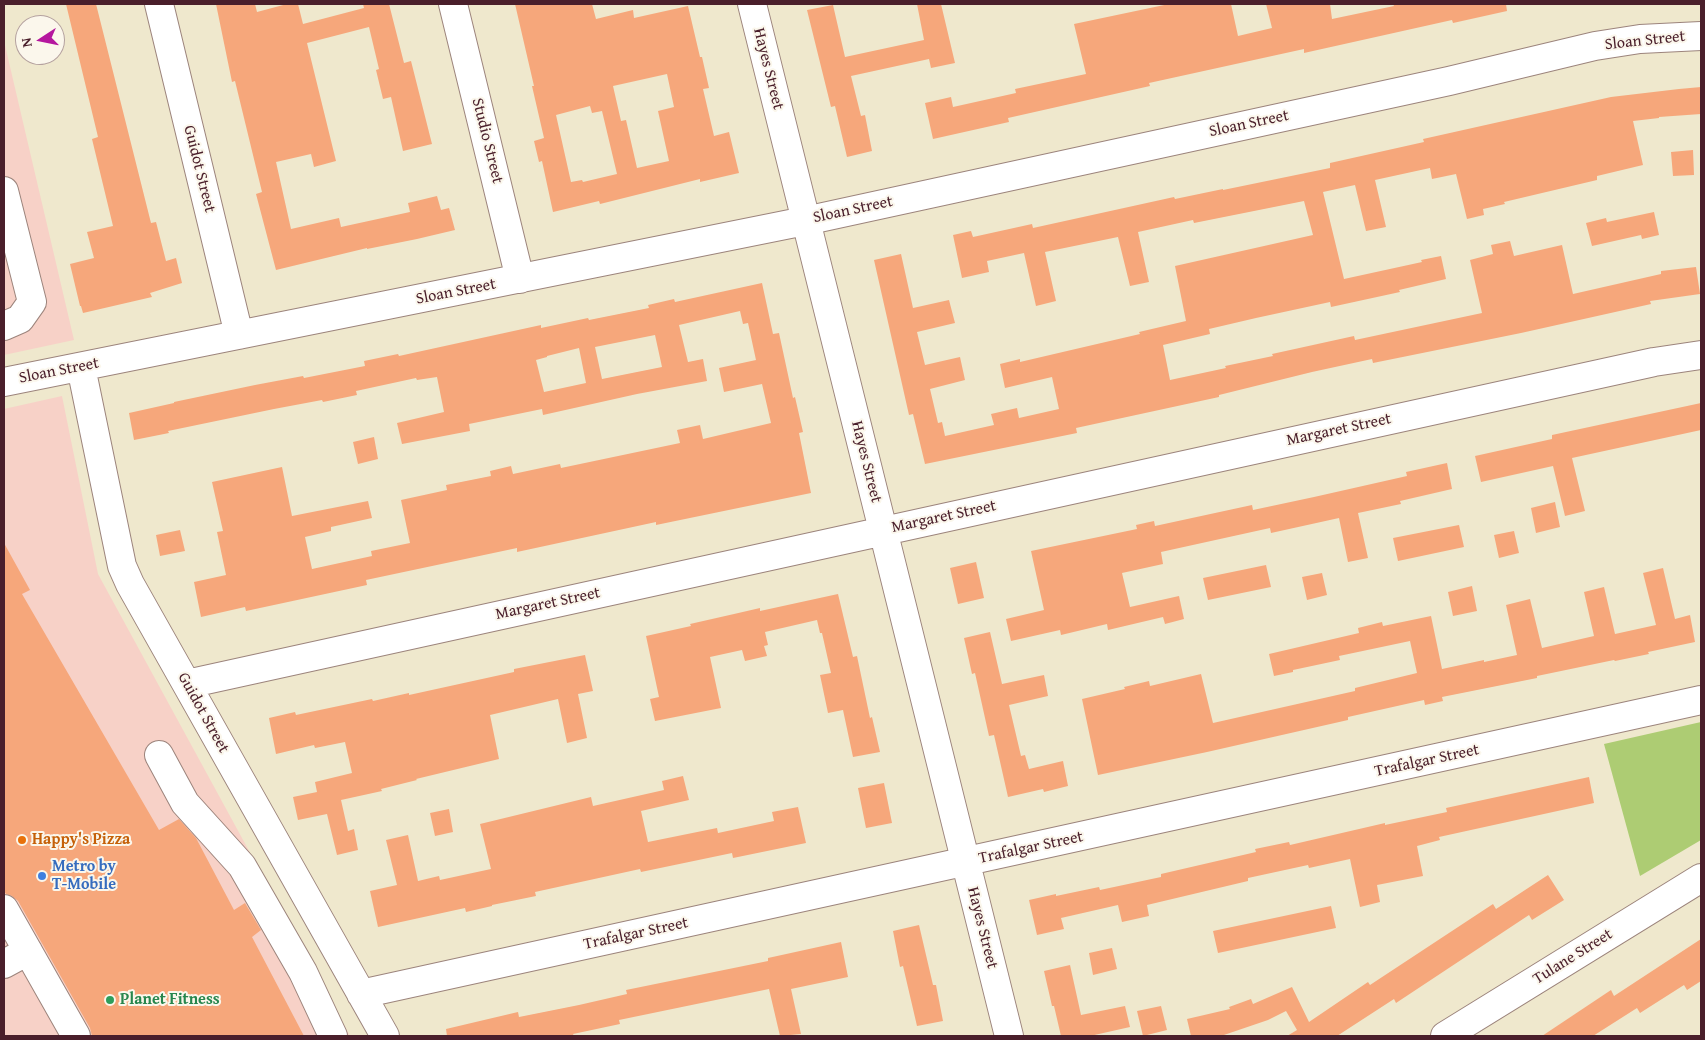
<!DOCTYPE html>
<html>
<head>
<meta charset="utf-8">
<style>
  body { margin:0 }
  #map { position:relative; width:1705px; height:1040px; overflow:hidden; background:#efe8cd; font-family:"Gentium Book Plus",serif }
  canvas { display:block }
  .frame { position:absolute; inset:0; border:5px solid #4a1f2b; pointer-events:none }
  .north { position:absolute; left:15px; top:15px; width:50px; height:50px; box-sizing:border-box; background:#fbf7ec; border:1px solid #b4a19f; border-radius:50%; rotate:259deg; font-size:14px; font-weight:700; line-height:20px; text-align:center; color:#4a1f2b }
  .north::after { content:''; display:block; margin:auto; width:18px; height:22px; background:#b5179e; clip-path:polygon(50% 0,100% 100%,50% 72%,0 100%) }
</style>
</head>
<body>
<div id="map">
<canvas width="1705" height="1040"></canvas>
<div class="frame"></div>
<div class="north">N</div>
</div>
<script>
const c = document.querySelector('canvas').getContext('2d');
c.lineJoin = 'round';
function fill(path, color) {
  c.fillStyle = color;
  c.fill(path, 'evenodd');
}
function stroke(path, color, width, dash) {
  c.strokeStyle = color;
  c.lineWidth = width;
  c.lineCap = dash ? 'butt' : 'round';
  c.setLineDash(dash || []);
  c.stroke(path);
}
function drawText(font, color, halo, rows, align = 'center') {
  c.font = font + ' "Gentium Book Plus",serif';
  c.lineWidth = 4;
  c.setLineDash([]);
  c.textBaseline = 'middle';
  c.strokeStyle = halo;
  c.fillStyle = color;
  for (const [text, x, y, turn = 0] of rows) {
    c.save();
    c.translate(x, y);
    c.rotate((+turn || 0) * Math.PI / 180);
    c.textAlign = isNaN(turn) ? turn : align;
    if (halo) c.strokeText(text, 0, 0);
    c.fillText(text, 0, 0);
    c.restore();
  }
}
fill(new Path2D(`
  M4 41 74 340 4 355Z
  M62 396 98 574 350 1036H4V409Z`), '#f7d1c7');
fill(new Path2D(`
  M1701 722V840L1640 876 1604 744Z`), '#adcc73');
fill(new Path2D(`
  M66 4H96L151 223 156 222 166 261 176 258 182 283 150 293 152 297 83 313 81 306H80L70 264 94 258 87 232 113 226 92 139 98 137Z
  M216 4H255L257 12 287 4H298L303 24 364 8 363 4H389L404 63 411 61 432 144 403 151 391 97 383 99 376 70 379 69 369 27 307 43 336 161 314 167 311 154 276 162 291 229 339 218 341 227 410 212 408 203 437 196 441 210 449 208 455 230 417 239 367 249V248L276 270 256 194 262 192 235 81 232 82Z
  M515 4H592L596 19 633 10 634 18 688 6 700 57H702L709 88 703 89 714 136 729 132 739 173 700 182V179L600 204 599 201 553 212 542 161 539 162 534 141 544 138 532 86H534ZM667 74 674 107 658 111 669 161 637 168 626 120 621 121 613 86ZM590 106 592 113 602 111 617 174 583 182 582 180 571 182 556 115Z
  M917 4H941L955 63 931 68 929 59 851 76 861 116 865 115 872 151 847 157 835 106 831 107 807 10 833 5 845 57 924 40Z
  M1169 4H1231L1238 36 1272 28 1266 4H1330L1332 19 1394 6 1393 4H1506L1507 11 1453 23 1452 20 1304 53V49L1149 83 1150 86 1008 118 1009 122 933 139 925 103 951 97 953 107 1016 93 1015 89 1086 74 1074 24Z
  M1701 87V114L1659 117V118L1633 121 1643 165 1597 176V180L1504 202 1505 204 1483 209 1484 215 1467 219 1456 174 1432 179 1430 168 1375 180 1386 227 1366 231 1355 185 1323 192 1344 279 1422 262 1421 260 1441 256 1446 279 1399 290 1400 292 1331 307 1330 302 1256 318 1209 329 1210 334 1163 345 1170 380 1226 368 1225 366 1273 356 1272 354 1354 336 1355 340 1482 313 1470 260 1493 254 1491 245 1510 241 1514 256 1562 245 1573 294 1661 274V271L1696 267 1700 294 1650 301 1651 304 1521 333 1373 363 1372 359 1312 372 1219 395V397L1076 428 1077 433 925 464 913 414 909 415 874 260 901 254 913 308 949 300 955 323 917 332 925 365 960 357 965 380 930 389 938 423 942 422 945 436 994 425 991 414 1017 408 1019 418 1059 409 1052 377 1005 388 1000 364 1020 359V362L1067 351 1140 334 1139 332 1186 321 1175 266 1313 235 1304 201 1194 223 1193 220 1138 232 1149 282 1130 286 1118 237 1045 252 1056 301 1036 306 1024 253 987 261 989 272 962 278 953 235 971 231 973 237 1032 224 1033 228 1174 197 1175 199 1223 189V190L1330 168V163L1424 142 1423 139 1611 97 1679 89Z
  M1693 150 1694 175 1673 176 1671 152Z
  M1654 212 1659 235 1642 239 1641 235 1592 246 1586 223 1606 218 1607 222Z
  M762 283 773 334 779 333 793 398 795 397 803 432 799 433 811 493 656 525V522L517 552V548L366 580 367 585 246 611 245 607 201 617 194 582 226 575 217 532 223 531 212 482 282 467 292 516 368 501 372 518 331 527V531L305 537 312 569 372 556 371 551 410 543 401 500 447 490 446 485 491 476 490 471 511 466 513 474 560 464 561 468 680 443 677 430 700 425 703 439 771 423 762 384 724 392 719 368 756 360 748 323 743 324 740 311 679 325 688 362 703 359 707 381 637 394 543 415 542 409 469 424 470 431 402 444 397 423 444 412 437 377 417 380 416 378 356 391 357 395 323 402 322 400 274 409 168 431 169 433 134 440 129 413 174 403V402L255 385 303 376 304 378 365 366 364 361 398 354 399 356 541 325V328L588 318 589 320 649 308 648 305 674 299 675 302ZM655 335 662 367 602 379 595 347ZM579 348 586 383 544 392 536 360 547 357V356Z
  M1701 403V430L1572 458 1585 511 1565 516 1553 466 1481 482 1475 456 1552 439V435Z
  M374 437 378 459 358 464 353 442Z
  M1447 463 1452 489 1400 501 1401 504 1358 513 1368 558 1348 562 1339 518 1271 533 1270 528 1161 552 1163 564 1122 573 1130 607 1179 596 1184 619 1165 624 1163 617 1108 630 1107 624 1061 635 1060 630 1011 641 1006 619 1044 610 1031 551 1137 529 1136 525 1154 521 1155 526 1252 505 1253 510 1314 497 1407 476 1406 472Z
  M1555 502 1560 527 1536 533 1531 508Z
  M1459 525 1464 547 1398 561 1393 538Z
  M180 530 185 551 160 556 156 535Z
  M1514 531 1519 553 1499 558 1494 535Z
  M4 543 30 590 22 594 159 830 179 819 196 838 234 910 245 903 261 930 252 937 304 1036H92L90 1028 18 901 12 896 6 894 4 891Z
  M976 562 984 598 958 604 950 568Z
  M1266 565 1271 587 1208 600 1203 578Z
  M1663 568 1675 619 1690 615 1695 642 1648 652 1649 654 1615 661 1614 660 1537 676V678L1442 697 1443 701 1425 705 1424 700 1348 717V720L1207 752 1098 775 1082 699 1125 689 1124 687 1149 681 1150 686 1201 674 1213 723 1355 691V688L1417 673 1410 641 1339 656 1340 660 1293 670V672L1274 676 1269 654 1359 633 1358 628 1382 622 1383 626 1431 616 1442 669 1484 660V662L1517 655 1506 605 1530 599 1542 648 1594 636 1584 592 1604 587 1615 634 1656 625 1643 573Z
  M1322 573 1327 595 1307 600 1302 577Z
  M1472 586 1477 611 1453 616 1448 592Z
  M838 594 853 657 857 656 870 718 872 717 880 752 853 757 843 710 828 713 820 675 831 673 822 633H820L817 620 765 632 768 645 764 646 767 656 745 661 742 650 710 657 721 708 655 721 650 699 659 697 646 636 691 626 690 624 734 614 760 608V611Z
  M990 632 1002 684 1044 675 1048 696 1009 705 1021 756 1025 755 1029 769 1063 761 1068 786 1044 792 1043 789 1008 797 994 735 989 736 975 673 972 674 964 638Z
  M585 655 593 691 578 694 587 738 567 743 558 699 490 715 499 759 416 779 417 780 381 789 382 791 341 800 348 831 354 829 358 850 337 855 327 814 298 820 293 797 317 792 315 782 352 773 345 742 315 748 314 745 276 754 269 718 295 712 296 715 372 699 373 701 409 693V695L514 672V669Z
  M683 776 689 800 641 811 648 842 717 828 718 833 774 821 772 812 798 807 806 843 733 858 732 853 641 872 640 869 535 892 536 896 492 905V906L466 912 465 908 378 927 370 891 397 885 386 840 408 835 418 881 439 876 440 880 491 869 480 824 591 797 593 806 664 790 662 781Z
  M1589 777 1594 803 1439 837 1440 840 1417 846 1423 876 1377 885 1380 902 1360 907 1350 859 1309 868 1308 865 1248 878V881L1147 905 1149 916 1122 922 1118 905 1061 918 1064 929 1037 935 1029 900 1056 894V896L1099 887 1100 890 1161 877V874L1256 852 1255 849 1289 842 1290 845 1385 823V825L1447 812 1446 808Z
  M884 783 892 823 866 828 858 788Z
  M449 809 453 832 435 836 430 813Z
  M1548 875 1564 900 1532 920 1529 915 1396 1003 1394 999 1337 1036H1287L1297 1030 1286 1011 1268 1020 1221 1036H1191L1187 1019 1230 1009 1229 1007 1251 999 1253 1004 1292 987 1309 1022 1368 982 1370 985 1493 904 1496 909Z
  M1331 906 1336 928 1218 953 1213 931Z
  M919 925 933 985H936L943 1021 917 1026 903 966 900 967 893 931Z
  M1701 939V981L1687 990 1684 985 1640 1013 1637 1008 1593 1036H1542L1611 990 1614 996Z
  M841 942 848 977 791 989 801 1034 780 1036 769 989 619 1020 620 1024 573 1034 574 1036H447L446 1029 518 1012 519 1017 579 1005 627 994 626 990 768 961V958Z
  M1112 948 1117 969 1093 975 1089 953Z
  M1070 965 1081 1015 1125 1006 1130 1027 1090 1036H1061L1054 1006H1052L1044 971Z
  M1161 1006 1167 1030 1143 1036 1137 1011Z`), '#f6a77b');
const minor = new Path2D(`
  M159 4 239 335
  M453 4 520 279
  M752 4 1009 1036
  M4 191 32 302 20 319 4 326
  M81 367 122 566 130 584 385 1036
  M4 382 805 221 1449 81 1595 46 1640 39 1701 36
  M187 684 1654 362 1701 355
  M159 755 185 803 242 866 303 972 333 1036
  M4 909 76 1036
  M4 964 28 951
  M361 994 1701 700
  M1445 1036 1701 878`);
stroke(minor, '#9c847c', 30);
stroke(minor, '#fff', 28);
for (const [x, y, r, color] of [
  [22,840,5,"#e8710a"],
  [42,876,5,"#3f7fe0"],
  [110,1000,5,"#2e9e5b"]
]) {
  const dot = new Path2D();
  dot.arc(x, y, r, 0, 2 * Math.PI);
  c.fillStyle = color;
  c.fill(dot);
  stroke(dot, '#fbf7ec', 2);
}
drawText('16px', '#4a1f2b', '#fbf7ec', [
  ["Sloan Street",1645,41,-6],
  ["Hayes Street",768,69,76],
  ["Sloan Street",1249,124,-12],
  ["Studio Street",487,141,76],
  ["Guidot Street",199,169,76],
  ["Sloan Street",853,210,-12],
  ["Sloan Street",456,292,-11],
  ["Sloan Street",59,371,-11],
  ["Margaret Street",1339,430,-12],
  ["Hayes Street",866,462,76],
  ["Margaret Street",944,517,-12],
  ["Margaret Street",548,604,-12],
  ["Guidot Street",203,713,61],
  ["Trafalgar Street",1427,761,-12],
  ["Trafalgar Street",1031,848,-12],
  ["Hayes Street",982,928,76],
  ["Trafalgar Street",636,934,-12],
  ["Tulane Street",1573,957,-32]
]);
drawText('bold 16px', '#c56008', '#fbf7ec', [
  ["Happy's Pizza",32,840]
], 'left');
drawText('bold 16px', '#366cbe', '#fbf7ec', [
  ["Metro by",52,867],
  ["T-Mobile",52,885]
], 'left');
drawText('bold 16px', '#27864d', '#fbf7ec', [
  ["Planet Fitness",120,1000]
], 'left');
</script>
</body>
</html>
